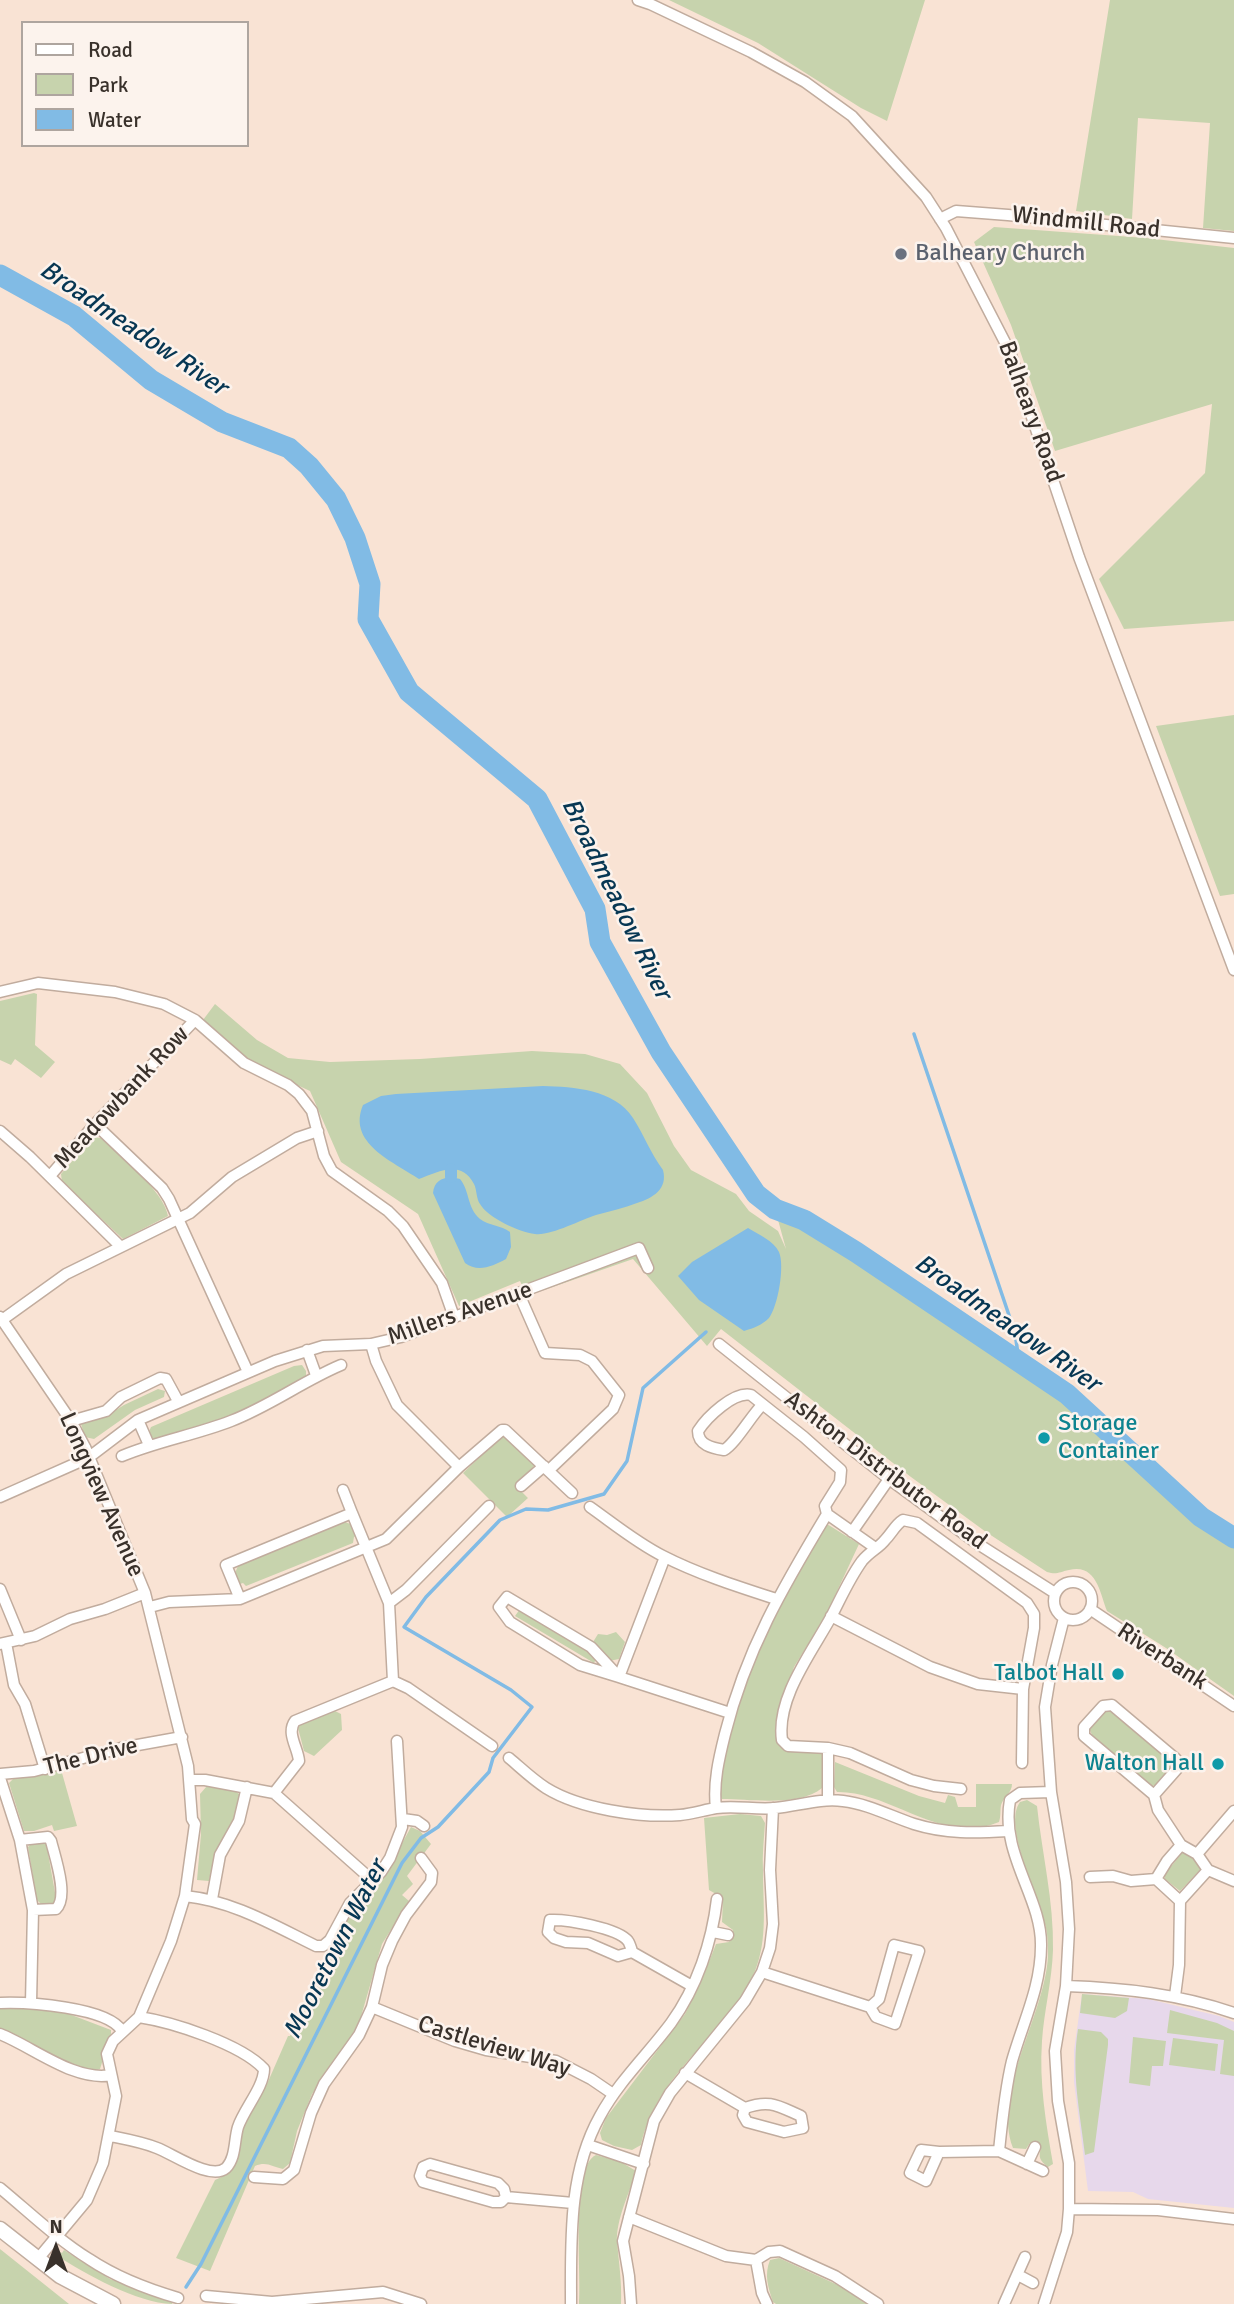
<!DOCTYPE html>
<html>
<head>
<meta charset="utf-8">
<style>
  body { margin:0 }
  #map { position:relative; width:1234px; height:2304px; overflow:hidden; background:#f9e3d4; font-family:Signika,sans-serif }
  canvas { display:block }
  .legend { position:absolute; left:21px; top:21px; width:228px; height:126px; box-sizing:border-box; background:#fcf3ed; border:2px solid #aea59f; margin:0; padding:9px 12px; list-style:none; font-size:21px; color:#39312b }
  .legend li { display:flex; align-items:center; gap:14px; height:35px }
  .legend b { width:35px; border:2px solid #aea59f }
  .north { position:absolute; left:21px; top:2213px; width:70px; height:70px; -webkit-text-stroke:5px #fcf3ed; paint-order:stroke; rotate:0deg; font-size:19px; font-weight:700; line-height:28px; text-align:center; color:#39312b }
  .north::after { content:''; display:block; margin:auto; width:24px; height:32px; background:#39312b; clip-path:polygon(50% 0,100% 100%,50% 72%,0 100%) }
</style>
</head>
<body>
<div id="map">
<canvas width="1234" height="2304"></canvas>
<ul class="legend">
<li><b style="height:9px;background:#fff"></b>Road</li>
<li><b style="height:19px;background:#c7d3ad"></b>Park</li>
<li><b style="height:19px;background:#81bbe5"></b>Water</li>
</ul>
<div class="north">N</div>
</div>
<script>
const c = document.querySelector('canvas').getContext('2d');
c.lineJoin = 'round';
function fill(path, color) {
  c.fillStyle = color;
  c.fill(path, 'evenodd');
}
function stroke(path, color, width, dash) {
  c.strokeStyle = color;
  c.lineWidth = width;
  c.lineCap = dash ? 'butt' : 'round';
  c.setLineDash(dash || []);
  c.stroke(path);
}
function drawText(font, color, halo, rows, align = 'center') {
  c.font = font + ' Signika,sans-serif';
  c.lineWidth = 5;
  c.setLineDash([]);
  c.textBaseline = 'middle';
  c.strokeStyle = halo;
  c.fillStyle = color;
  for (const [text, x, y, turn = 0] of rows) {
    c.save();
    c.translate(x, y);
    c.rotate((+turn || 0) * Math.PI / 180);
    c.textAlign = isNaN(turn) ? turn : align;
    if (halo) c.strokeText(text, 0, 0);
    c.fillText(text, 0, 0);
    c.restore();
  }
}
fill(new Path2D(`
  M1082 1994 1148 1999 1219 2016 1234 2022V2208L1148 2199 1133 2192 1088 2191 1074 2082V2050Z`), '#e7d8eb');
fill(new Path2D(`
  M669 0H925L887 121 861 108 758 43Z
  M1110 0H1234V231L1203 228 1210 123 1138 118 1132 219 1076 211Z
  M994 227 1146 238 1234 248V621L1124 629 1099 579 1205 473 1212 404 1055 451 1011 325 974 242Z
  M1234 715V894L1220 896 1156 726Z
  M34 993 37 994 35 1045 55 1062 41 1078 15 1059 11 1065 0 1060V1001Z
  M215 1004 257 1040 288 1058 330 1062 420 1059 532 1051 585 1054 620 1064 647 1093 674 1146 691 1170 736 1194 749 1211 778 1231 786 1249 775 1209 804 1220 859 1251 1067 1394 1201 1517 1234 1538V1696L1166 1648 1107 1611C1100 1594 1097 1563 1069 1570 1059 1572 1057 1575 1047 1572L986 1532 911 1477 721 1329 707 1346 633 1259 527 1296 520 1281 459 1306 418 1214 341 1162 310 1091 243 1060 203 1020Z
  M93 1137 101 1138C120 1156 164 1191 168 1216L123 1239 62 1182 61 1174Z
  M302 1365 306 1371V1376L300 1381 231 1417 154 1439 148 1434 151 1427 294 1366Z
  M158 1389 165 1391 164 1397 135 1410 94 1439 85 1437 81 1424 105 1417 124 1405Z
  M501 1437H507L535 1465 515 1485 528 1498 507 1517 463 1473Z
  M345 1522 353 1525 357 1535 354 1537 353 1543 246 1586 243 1583 240 1584 235 1573 238 1566Z
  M827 1524 859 1544 826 1615 794 1667 785 1696 777 1737 822 1753V1788C800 1807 750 1799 722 1799L719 1793C724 1768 727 1743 733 1718 751 1648 789 1585 827 1524Z
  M520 1609 586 1650 596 1659 594 1663 515 1616Z
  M616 1632 625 1642 619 1659 609 1661 593 1642 598 1634 607 1635Z
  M1104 1709H1110L1170 1759 1172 1765 1156 1785 1152 1786 1092 1735 1089 1728Z
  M333 1710 341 1714 342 1730 314 1756 304 1751 298 1728 301 1724Z
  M835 1762 919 1796 945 1803 948 1795 955 1797 958 1807H976V1784H1012C1012 1793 1004 1796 1001 1805 1000 1811 1001 1816 999 1822 942 1846 891 1791 837 1792L834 1787Z
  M57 1769 58 1773H62L77 1826 54 1831 52 1825 34 1831H24L9 1783 15 1777Z
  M207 1786 234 1790 239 1794C240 1814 226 1830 218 1848 214 1858 211 1870 209 1881L197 1880 201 1834 200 1794Z
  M1027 1800 1037 1806C1042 1854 1054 1901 1053 1950 1052 1981 1044 2011 1042 2041 1039 2083 1046 2123 1053 2164L1048 2167C1040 2161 1038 2157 1041 2148L1030 2143 1026 2149 1013 2148C992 2091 1045 2015 1048 1956 1048 1946 1048 1934 1045 1924 1039 1896 1002 1826 1020 1802Z
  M740 1814 761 1816 765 1823C764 1839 762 1855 763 1871 763 1905 768 1939 755 1971 727 2037 658 2069 641 2145L632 2150 614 2146 602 2140 600 2133 606 2118 685 2014 701 1982 716 1944 729 1942 733 1930 722 1922 723 1898 709 1890 704 1818Z
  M411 1827 420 1831 431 1844 407 1876 413 1884 402 1895 409 1901 382 1944 360 2020 350 2039 312 2094 297 2131 290 2163 283 2169C272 2167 267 2161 255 2166L210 2271 176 2258 215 2180 228 2174 236 2161 244 2125 267 2084 288 2036H290L330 1958 332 1948 349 1913 383 1878Z
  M46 1842 56 1898 53 1904 42 1905 37 1900 28 1847 31 1844Z
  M1182 1853C1191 1853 1198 1861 1201 1869L1180 1891 1165 1879 1164 1875Z
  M1082 1994 1129 1998 1127 2011 1115 2018 1080 2013Z
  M27 2007 61 2011 111 2030V2034L100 2069C81 2075 23 2036 0 2028V2008Z
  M1170 2010 1217 2023 1234 2031V2076L1220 2074 1224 2040 1167 2033Z
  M1078 2029 1101 2032 1108 2039V2045L1094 2152 1085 2155C1080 2112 1071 2073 1078 2029Z
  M1133 2037 1166 2041 1163 2066H1152L1150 2086 1129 2083Z
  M1173 2038 1218 2044 1215 2071 1169 2065Z
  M596 2155 621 2162 636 2171C630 2192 616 2219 617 2242 619 2263 622 2283 621 2304H579C582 2277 570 2166 596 2155Z
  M0 2249 69 2304H0Z
  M64 2250 110 2279 173 2302 172 2304C137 2303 85 2274 56 2255L58 2251 62 2253Z
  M779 2258 840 2286 867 2304H776L773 2302C768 2287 764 2275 770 2260Z`), '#c7d3ad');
fill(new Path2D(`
  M543 1086C574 1087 614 1089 633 1118 644 1135 651 1154 663 1170 668 1189 653 1198 637 1203 624 1208 610 1211 596 1215 580 1220 551 1236 535 1234 519 1232 488 1218 480 1204 476 1198 477 1190 474 1184 461 1159 438 1172 419 1179 392 1161 347 1143 363 1105L381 1096 396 1094Z
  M451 1177 460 1179C470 1191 467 1208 480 1219 489 1226 501 1225 510 1232L511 1247 506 1259C493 1266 478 1273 465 1263L433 1193C434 1182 441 1178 451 1177Z
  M748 1228C759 1235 773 1240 779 1252 785 1266 778 1306 769 1318 762 1325 754 1328 744 1331L699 1300 678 1276 692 1262Z`), '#81bbe5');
stroke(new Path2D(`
  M914 1034 1015 1333 1019 1361
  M186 2287 201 2264 402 1863 421 1838 438 1827 489 1772 493 1758 532 1707 511 1690 404 1627 426 1597 500 1520 526 1509 548 1510 604 1494 627 1461 643 1388 706 1332`), '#81bbe5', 3.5);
stroke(new Path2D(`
  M451 1177V1169`), '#81bbe5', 12);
stroke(new Path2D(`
  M0 275 74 316 151 380 222 422 289 448 309 466 336 499 355 538 370 584 368 619 409 692 537 799 595 909 600 942 661 1052 756 1194 775 1209 804 1220 856 1252 1067 1394 1201 1517 1234 1538`), '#81bbe5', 21);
const minor = new Path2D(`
  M638 0 650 4 751 52 805 82 852 116 926 197 946 228 1010 352 1079 557 1234 970
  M940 219 956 211 1008 215 1234 238
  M0 992 38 983 115 992 164 1004 195 1020 244 1063 288 1085 299 1094 312 1111 324 1156 332 1171 388 1211 403 1226 442 1283 454 1317
  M95 1124 162 1188 169 1199 248 1372
  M0 1131 30 1157 120 1246
  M50 1176 95 1124 195 1020
  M519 1294 545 1353 580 1355 592 1361 619 1395 613 1409 549 1470
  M0 1317 71 1421 85 1447 145 1593 188 1766 192 1819 195 1824 185 1896 171 1941 139 2017 113 2041 107 2054 116 2096 103 2163 87 2200 37 2260
  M2 1320 66 1274 190 1213 232 1177 297 1138 318 1131
  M371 1344 376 1361 397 1405 459 1467
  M719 1344 889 1479 975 1542 1055 1593
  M307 1350 316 1375
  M762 1405C751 1416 735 1444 724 1450 712 1448 698 1445 698 1431 707 1417 734 1391 751 1395L804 1437 841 1470 840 1482 825 1506 827 1514
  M138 1420 149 1445
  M71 1421 106 1411 121 1397 160 1378 166 1379 178 1401
  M122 1456C158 1441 195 1435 231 1421 270 1406 303 1381 341 1365
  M521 1486 544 1466
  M343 1490 352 1513
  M0 1497 88 1458 138 1420 275 1361 323 1346 371 1344 401 1337 639 1248 648 1268
  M590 1507C614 1524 637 1543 663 1556 698 1574 739 1587 776 1599
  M827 1514 874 1547
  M852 1532 889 1479
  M665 1557 619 1677 580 1665 510 1622 499 1607 507 1597 591 1647 619 1677 730 1713
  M1054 1601a19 19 0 1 1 38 0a19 19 0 1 1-38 0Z
  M0 1589 21 1640
  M240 1599 226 1565 352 1513 389 1603 393 1681 408 1688 492 1746
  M389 1603 406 1590 489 1506
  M150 1607 169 1602 240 1599 386 1539 459 1467 502 1430H505L572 1493
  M1090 1609 1234 1706
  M831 1616 930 1667 978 1684 1023 1689
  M6 1643 14 1685 25 1704 45 1769
  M0 1644 35 1636 70 1619 105 1609 145 1593
  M509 1758C521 1768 532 1779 546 1788 580 1809 640 1818 680 1815 692 1814 704 1810 716 1808 736 1805 755 1810 775 1808 798 1806 819 1798 843 1801 868 1804 890 1816 914 1824 946 1834 975 1833 1008 1831
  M0 1774 34 1771 121 1748 182 1737
  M0 1778 20 1840 33 1910 31 2003
  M190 1780H205L274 1793 372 1880
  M961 1789 934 1786 911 1780 850 1753 828 1748 788 1746 782 1740C776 1698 812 1652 831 1617 841 1598 849 1579 862 1561 870 1551 879 1548 885 1540 892 1533 895 1525 903 1520L917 1523 1027 1603 1034 1614V1628L1023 1689 1022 1763
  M274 1793 299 1761C298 1748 286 1733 295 1721L393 1681
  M1154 1795 1177 1769 1176 1759 1112 1705 1103 1706 1084 1727V1736L1154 1795 1158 1810 1181 1845
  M828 1799V1748
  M716 1808C713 1783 719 1758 725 1734 746 1650 783 1587 827 1514
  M403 1819 417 1821 424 1826
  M20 1840 48 1837 51 1841C55 1857 69 1897 56 1909L33 1910
  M1181 1845 1197 1854 1208 1870 1180 1901 1156 1879 1167 1861Z
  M1197 1854 1234 1811
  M1208 1870 1234 1881
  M1090 1877 1113 1876 1131 1881 1156 1879
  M185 1896C233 1901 273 1925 316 1946H323L330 1940 350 1903 381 1872 390 1858 402 1827 397 1741
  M212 1899 220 1855 239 1821 247 1787
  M713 1932 728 1935
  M632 1952C632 1950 629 1942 628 1941 618 1928 566 1919 550 1920L548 1932 554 1938 566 1942 588 1943 618 1956 632 1952 692 1986
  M762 1972 870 2007 876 2017 895 2024 919 1951 894 1945 879 1999 870 2007
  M1066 1986C1124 1988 1179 1994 1234 2013
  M1175 1996 1179 1965 1180 1901
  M0 2003C27 2002 108 2007 122 2031
  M372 2007 455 2041 486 2050 556 2061 591 2079 613 2094
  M0 2034C33 2047 75 2082 111 2075
  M685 2073 745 2108C770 2099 778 2106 801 2116L803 2128 784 2132 747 2122 743 2115 745 2108
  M110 2136C125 2139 142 2142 157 2148 173 2154 211 2181 226 2168 236 2158 234 2140 238 2127 244 2109 264 2087 264 2069 241 2044 172 2022 139 2017
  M588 2145 644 2164
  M999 2151C1002 2121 1005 2090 1012 2061 1023 2022 1041 1987 1041 1946 1042 1897 1000 1855 1010 1800L1020 1793 1051 1792
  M939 2152 921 2150 910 2173 926 2181 939 2152 999 2151 1043 2171
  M1027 2164 1035 2147
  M254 2177 283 2179 294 2170 311 2113 324 2084 359 2035 372 2007 382 1965 392 1941 406 1915 431 1882 432 1873 421 1858
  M0 2188C29 2212 57 2239 89 2259 116 2277 147 2289 178 2298
  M506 2197 504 2189 498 2183 430 2164 423 2167 420 2176 423 2182 493 2202H501L506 2197 573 2203
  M1069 2209 1158 2210 1234 2219
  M629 2217 726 2256 756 2260 769 2252 780 2251 835 2276 878 2304
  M756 2260 762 2293 767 2304
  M1018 2275 1033 2283
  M206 2296 272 2302 383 2292 421 2304
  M571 2304C571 2241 568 2173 600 2116 619 2081 648 2054 671 2023 697 1987 712 1942 717 1899
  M631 2304 629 2276 623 2241 654 2121 670 2093 745 2001 762 1972 770 1948 773 1924 770 1870 773 1808
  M1004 2304 1025 2257
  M1044 2304 1067 2232 1069 2209V2163L1058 2101 1055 2051 1066 1986 1069 1929 1066 1882 1051 1792 1045 1707 1052 1665 1064 1618`);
const tertiary = new Path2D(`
  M0 2229 60 2276 113 2304`);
stroke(minor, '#c1ac9e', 13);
stroke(tertiary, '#c1ac9e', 17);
stroke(minor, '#fff', 10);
stroke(tertiary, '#fff', 14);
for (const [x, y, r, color] of [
  [901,254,7,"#6b7280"],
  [1044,1438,7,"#0f9aa8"],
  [1118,1674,7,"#0f9aa8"],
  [1218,1764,7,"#0f9aa8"]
]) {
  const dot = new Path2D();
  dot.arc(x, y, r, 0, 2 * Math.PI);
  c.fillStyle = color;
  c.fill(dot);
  stroke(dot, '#fcf3ed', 2.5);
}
drawText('24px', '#39312b', '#fcf3ed', [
  ["Windmill Road",1086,223,6],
  ["Balheary Road",1030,412,70],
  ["Meadowbank Row",122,1098,-47],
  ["Millers Avenue",460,1314,-19],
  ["Ashton Distributor Road",885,1471,37],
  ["Longview Avenue",101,1495,66],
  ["Riverbank",1162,1657,33],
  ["The Drive",91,1757,-14],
  ["Castleview Way",494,2047,17]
]);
drawText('24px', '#5b616d', '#fcf3ed', [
  ["Balheary Church",915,254]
], 'left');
drawText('24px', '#0d838f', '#fcf3ed', [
  ["Storage",1058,1424,"left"],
  ["Container",1058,1452,"left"],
  ["Talbot Hall",1104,1674],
  ["Walton Hall",1204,1764]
], 'right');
drawText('italic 26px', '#073753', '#fcf3ed', [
  ["Broadmeadow River",133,329,34],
  ["Broadmeadow River",616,899,64],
  ["Broadmeadow River",1007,1324,35],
  ["Mooretown Water",336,1950,-63]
]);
</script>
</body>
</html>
